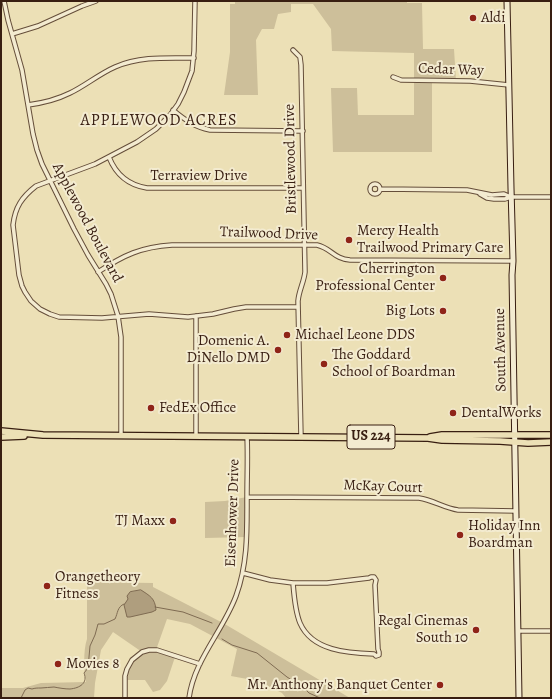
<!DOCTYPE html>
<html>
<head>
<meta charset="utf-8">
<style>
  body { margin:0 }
  #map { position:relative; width:552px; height:699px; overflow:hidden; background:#ece0b6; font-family:Alegreya,serif }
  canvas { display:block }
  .frame { position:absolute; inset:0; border:2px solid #381e11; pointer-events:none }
</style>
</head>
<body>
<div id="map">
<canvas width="552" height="699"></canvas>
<div class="frame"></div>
</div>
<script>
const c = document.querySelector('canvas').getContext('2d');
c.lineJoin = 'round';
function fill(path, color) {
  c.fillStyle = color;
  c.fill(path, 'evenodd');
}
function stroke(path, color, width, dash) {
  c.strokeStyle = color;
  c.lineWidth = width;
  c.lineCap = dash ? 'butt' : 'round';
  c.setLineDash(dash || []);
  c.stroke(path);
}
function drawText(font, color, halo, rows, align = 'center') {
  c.font = font + ' Alegreya,serif';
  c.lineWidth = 4;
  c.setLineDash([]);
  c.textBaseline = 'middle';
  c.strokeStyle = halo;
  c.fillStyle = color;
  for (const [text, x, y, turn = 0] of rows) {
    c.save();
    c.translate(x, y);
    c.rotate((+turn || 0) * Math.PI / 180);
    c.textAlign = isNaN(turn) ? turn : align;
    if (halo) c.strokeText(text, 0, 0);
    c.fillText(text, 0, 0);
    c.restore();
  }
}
fill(new Path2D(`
  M238 1H407V3H422L423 49H454L456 81H432V152H333L331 88H357L358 115H414V53L332 51 331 29 313 4H291V12L278 14 274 29H262L256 40 258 95H224L230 52V4H235V2Z
  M247 497V537L205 538V502L225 501Z
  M87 582 153 583V587L223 623 350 698H286L282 693 258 681 231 676 237 649 190 624 167 619 156 650 142 652 113 632 101 650 95 683 94 698H1V688H23L41 683 86 682C84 670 83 651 87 639Z
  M152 651 161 652 175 657 167 681 160 690 153 692 145 680H127C129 663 135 655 152 651Z`), '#cdbf9a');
const water = new Path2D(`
  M141 590C150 596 155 598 156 610L152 612 130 617H127L124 605 128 599 127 596 130 592Z`);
fill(water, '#af9e7e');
stroke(water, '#7f6b52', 1);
stroke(new Path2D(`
  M155 607 183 612 212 623
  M222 639 232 645 257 653 287 677 303 687 309 693 320 698
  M21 698 25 690 28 688 32 689C35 688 37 688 41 688 45 688 50 687 54 687 59 688 65 689 70 689 80 688 88 683 84 673L88 668 90 646 95 635 98 624H104L115 619C118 613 117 607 124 604`), '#7f6b52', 1);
const street = new Path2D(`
  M4 1 8 20 22 70 33 134 37 150 42 164 74 229 88 255 106 284 111 294 118 316 121 337V435
  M195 1 194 51 192 71 184 92 178 104 170 115 156 129 137 142 95 164 36 186C22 197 15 207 13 225L19 275 22 286 25 292 31 301 40 309 50 314 59 317 102 318 149 314 188 317 213 314 234 309 246 307H298
  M12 34 38 26 82 6 96 1
  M293 50 300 57 301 65 305 272C304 282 299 290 298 301L301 437
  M393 77 401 80 470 81 509 85
  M28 105C43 103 56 100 70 93 85 86 99 74 115 67 140 56 167 58 194 58
  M173 110C185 120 195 127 210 130L303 131
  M109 157C116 175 128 185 147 188H303
  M370 189a5 5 0 1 1 10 0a5 5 0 1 1-10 0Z
  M381 189 467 190 492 195 504 194 511 197
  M480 194 487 198 494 199H505L511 197H551
  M98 272C124 255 141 247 172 245H317C331 248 334 259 350 260L513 261
  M196 316V436
  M247 497 419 498C433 500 444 508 458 510L516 511
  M243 573 270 580 293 583
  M371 577H374L376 580 375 585 378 649 379 652V655L376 656 374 654C348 653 312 651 300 623 295 611 294 595 293 583H327L369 578Z
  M518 631H551
  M125 698V676L127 669 132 660 142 652 149 650H157L200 664
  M189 698C194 660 223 631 236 596 248 563 247 531 247 497 247 477 248 456 247 436`);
const secondary = new Path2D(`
  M507 1 511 188 513 261 512 275 519 698`);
const primary = new Path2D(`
  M1 431 43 435 428 438 442 440 500 441 528 443 551 442
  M1 437 24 436
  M430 437 442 435H551`);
stroke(street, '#654e3a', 5.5);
stroke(secondary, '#381e11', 7);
stroke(primary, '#381e11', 8);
stroke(street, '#f3ebd0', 3.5);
stroke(secondary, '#f3ebd0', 5);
stroke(primary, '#ece0b6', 5.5);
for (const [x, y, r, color] of [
  [473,18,4,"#8f2418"],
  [349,240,4,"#8f2418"],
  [443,278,4,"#8f2418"],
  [443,311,4,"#8f2418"],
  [287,335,4,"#8f2418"],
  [278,350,4,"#8f2418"],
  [324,364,4,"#8f2418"],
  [151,408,4,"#8f2418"],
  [453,413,4,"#8f2418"],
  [173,521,4,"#8f2418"],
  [460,535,4,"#8f2418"],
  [47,586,4,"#8f2418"],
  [476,630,4,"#8f2418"],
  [58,664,4,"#8f2418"],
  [440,685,4,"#8f2418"]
]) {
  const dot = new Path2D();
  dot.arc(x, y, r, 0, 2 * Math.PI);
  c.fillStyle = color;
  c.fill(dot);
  stroke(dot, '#f3ebd0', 1.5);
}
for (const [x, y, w] of [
  [371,437,48]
]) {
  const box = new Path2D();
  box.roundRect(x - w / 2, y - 12, w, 24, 3);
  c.fillStyle = '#f3ebd0';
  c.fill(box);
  stroke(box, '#381e11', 1);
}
drawText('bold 14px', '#381e11', null, [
  ["US 224",371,437]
]);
drawText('15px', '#381e11', '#f3ebd0', [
  ["Aldi",481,18],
  ["Mercy Health",357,231],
  ["Trailwood Primary Care",357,248],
  ["Cherrington",435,269,"right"],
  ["Professional Center",435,286,"right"],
  ["Big Lots",435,311,"right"],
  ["Michael Leone DDS",295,335],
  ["Domenic A.",270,341,"right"],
  ["DiNello DMD",270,358,"right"],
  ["The Goddard",332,355],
  ["School of Boardman",332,372],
  ["FedEx Office",159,408],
  ["DentalWorks",461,413],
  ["TJ Maxx",165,521,"right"],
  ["Holiday Inn",468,526],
  ["Boardman",468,543],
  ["Orangetheory",55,577],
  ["Fitness",55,594],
  ["Regal Cinemas",468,621,"right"],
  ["South 10",468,638,"right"],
  ["Movies 8",66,664],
  ["Mr. Anthony's Banquet Center",432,685,"right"]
], 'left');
drawText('15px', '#381e11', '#f3ebd0', [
  ["Cedar Way",451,70,2],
  ["Bristlewood Drive",291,159,-91],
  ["Terraview Drive",199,176],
  ["Applewood Boulevard",87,223,62],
  ["Trailwood Drive",269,234,2],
  ["South Avenue",501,350,-91],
  ["McKay Court",383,487,2],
  ["Eisenhower Drive",233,513,-88]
]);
c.letterSpacing = '1px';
drawText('16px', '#381e11', '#f3ebd0', [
  ["APPLEWOOD ACRES",159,121]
]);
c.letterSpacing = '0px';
</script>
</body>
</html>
